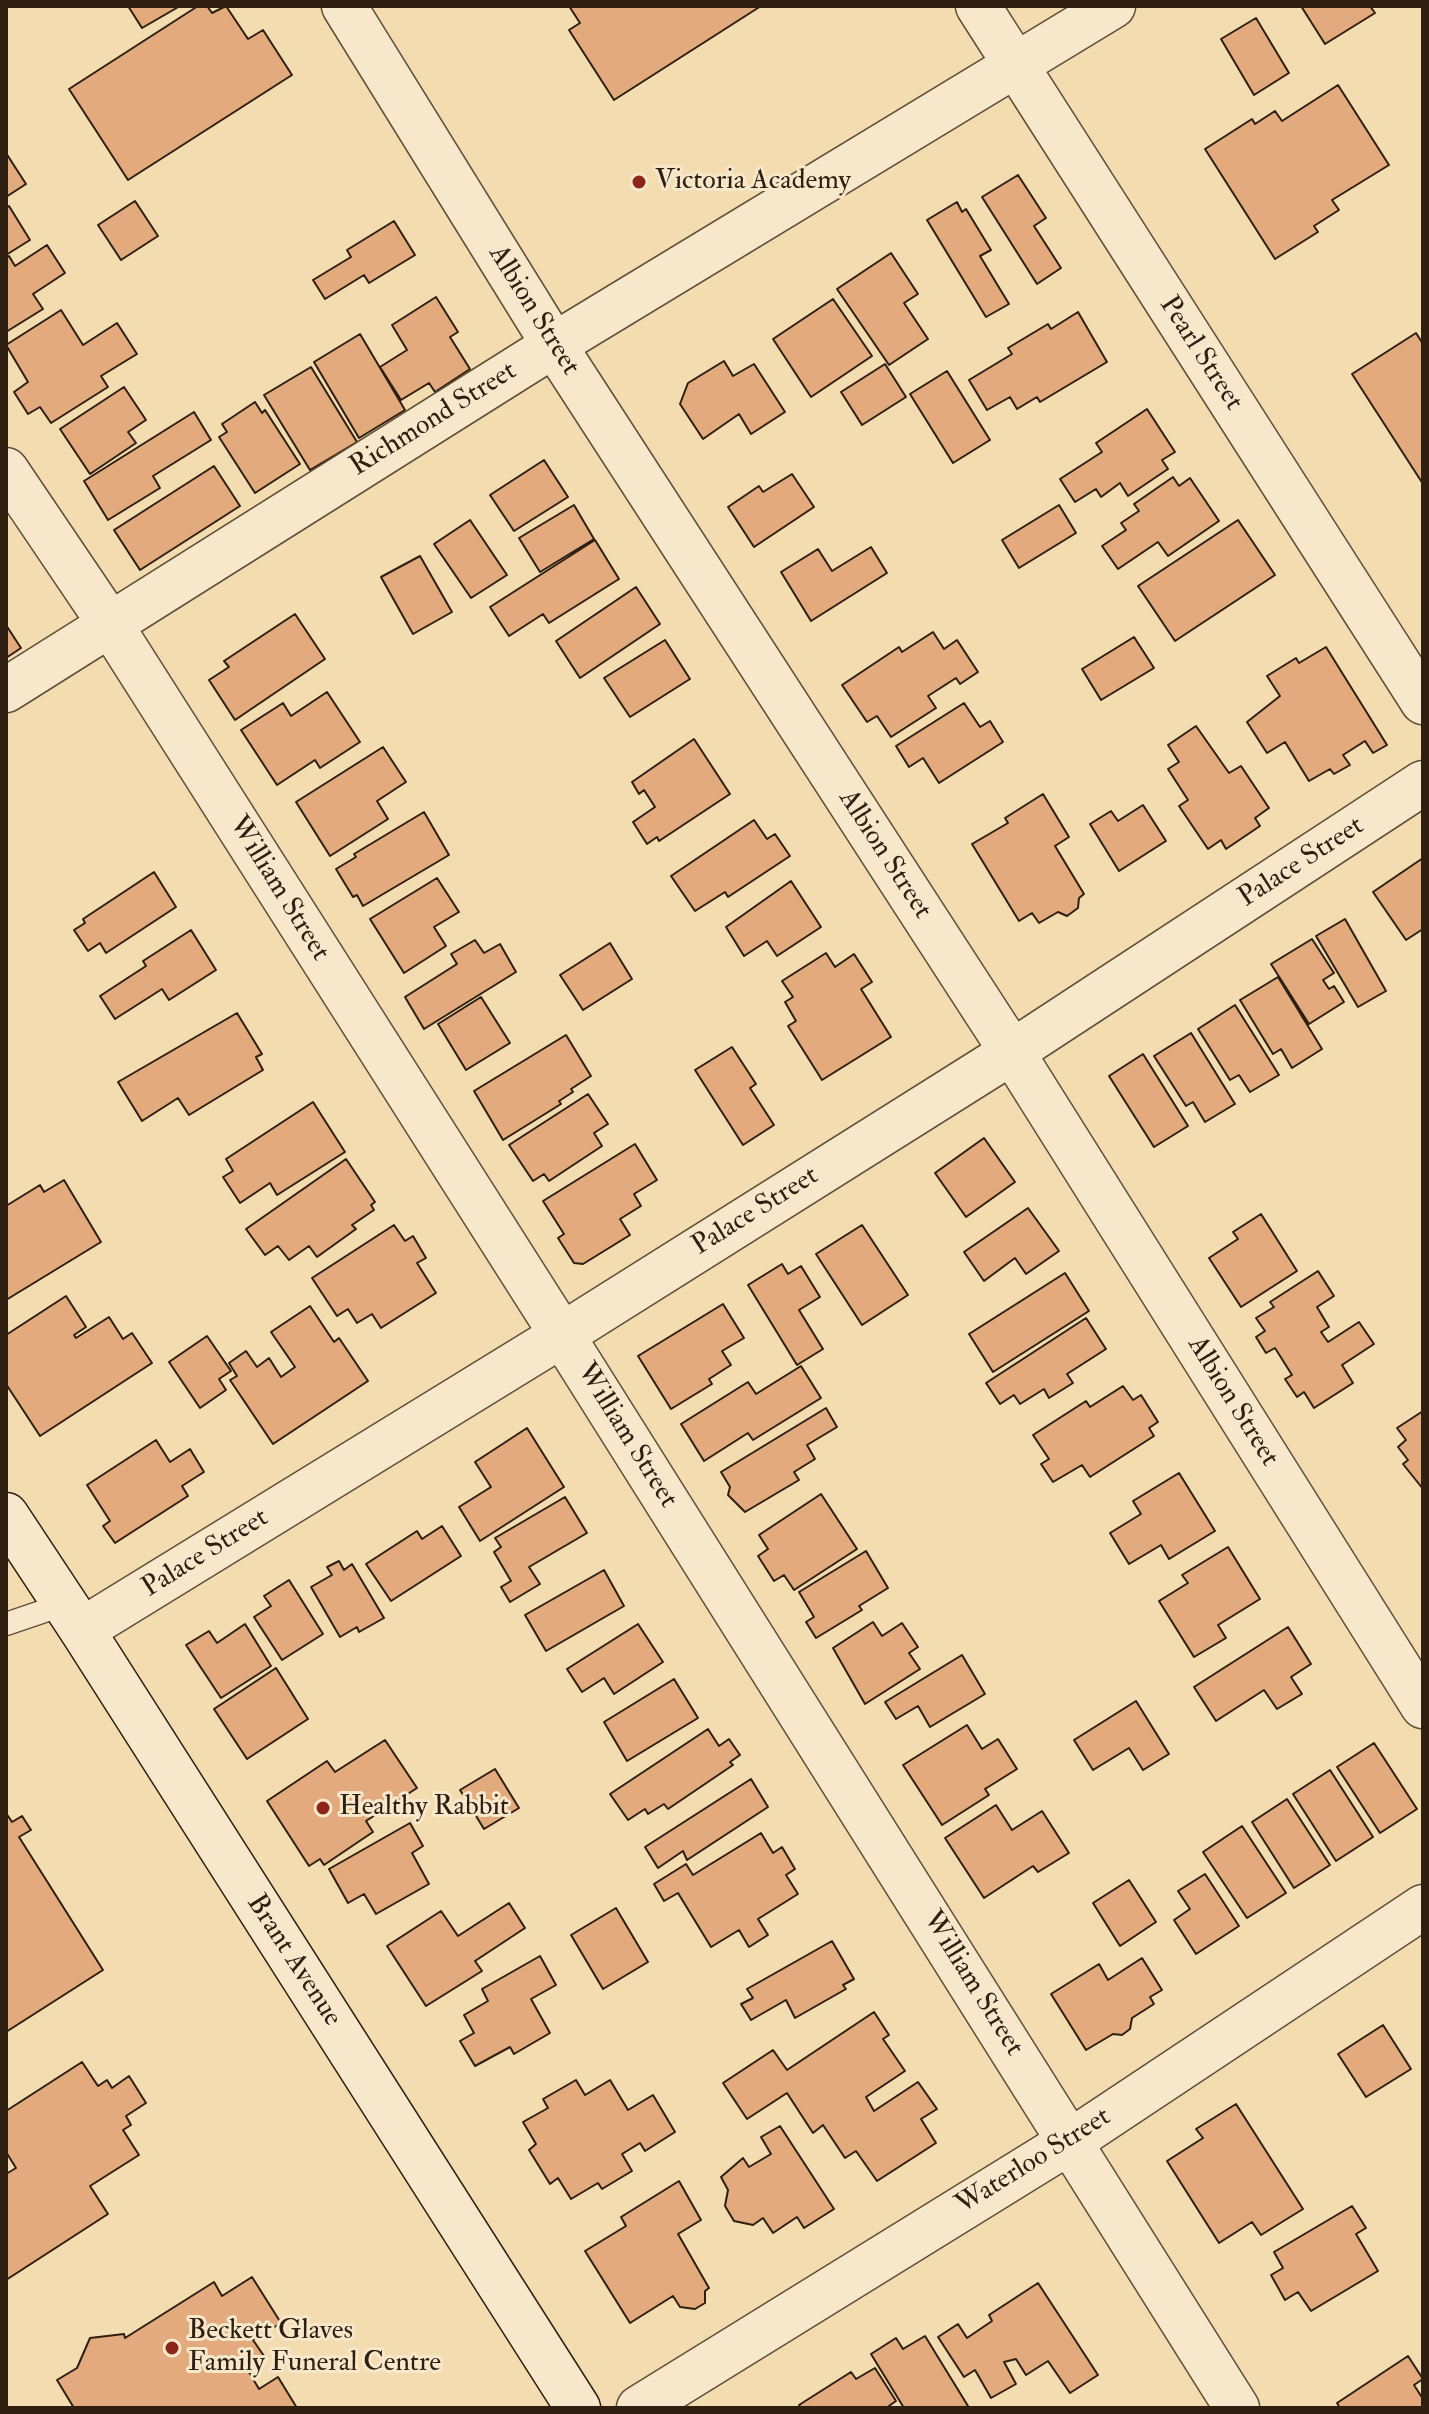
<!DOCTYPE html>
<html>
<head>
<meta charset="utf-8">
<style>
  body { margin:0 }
  #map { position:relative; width:1429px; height:2414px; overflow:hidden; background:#f2dcb0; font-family:"IM FELL Double Pica",serif }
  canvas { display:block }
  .frame { position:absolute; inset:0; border:8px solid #2e1f11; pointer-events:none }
</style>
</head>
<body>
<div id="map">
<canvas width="1429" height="2414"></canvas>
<div class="frame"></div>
</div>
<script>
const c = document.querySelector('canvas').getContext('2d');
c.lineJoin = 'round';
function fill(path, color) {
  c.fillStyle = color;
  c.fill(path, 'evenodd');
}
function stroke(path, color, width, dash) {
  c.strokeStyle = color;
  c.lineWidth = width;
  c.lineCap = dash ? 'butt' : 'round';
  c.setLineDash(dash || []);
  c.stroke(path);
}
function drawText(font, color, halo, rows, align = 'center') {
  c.font = font + ' "IM FELL Double Pica",serif';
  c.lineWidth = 6;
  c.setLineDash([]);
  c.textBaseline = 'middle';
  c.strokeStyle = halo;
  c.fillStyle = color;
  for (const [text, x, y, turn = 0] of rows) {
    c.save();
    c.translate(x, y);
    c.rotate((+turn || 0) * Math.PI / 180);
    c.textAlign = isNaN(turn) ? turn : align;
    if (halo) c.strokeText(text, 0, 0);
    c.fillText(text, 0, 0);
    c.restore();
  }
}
const building = new Path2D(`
  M128 6H180L142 28Z
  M198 6H207L212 13 226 6 248 39 263 30 292 75 128 180 69 89Z
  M569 6H761L614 100 569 30 580 23Z
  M1301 6H1370L1375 13 1325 44Z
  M1256 18 1289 73 1254 95 1221 39Z
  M1338 85 1389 165 1332 200 1339 210 1314 226 1318 232 1275 259 1205 149 1252 119 1255 124 1275 111 1282 121Z
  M6 153 26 184 6 197Z
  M1018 175 1046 218 1034 226 1061 268 1037 284 982 197Z
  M135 201 158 236 121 260 98 225Z
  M957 202 962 212 966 209 991 250 980 256 1009 304 986 317 927 220Z
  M9 206 30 240 6 255V208Z
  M394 221 415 255 369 283 364 275 325 299 313 280 351 257 347 250Z
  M47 245 65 273 33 294 43 309 6 332V258L9 256 15 266Z
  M891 253 918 294 904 303 928 339 889 365 837 289Z
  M436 297 458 332 450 337 470 369 435 392 429 383 401 400 380 367 407 350 392 325Z
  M833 299 872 356 811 397 773 339Z
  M61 310 83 345 117 323 137 354 101 376 108 387 51 423 40 407 28 414 14 392 28 382 6 345Z
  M1078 312 1107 362 1040 402 1037 397 1017 409 1010 397 987 410 969 380 1012 354 1008 348 1048 324 1051 329Z
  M1416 333 1423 344V484L1352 374Z
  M360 334 405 410 359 438 314 362Z
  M724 361 733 376 754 364 785 412 751 434 739 414 703 439 680 404 688 383Z
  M885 364 906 397 862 425 841 392Z
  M311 367 357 442 310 470 264 395Z
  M947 371 990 440 953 463 910 394Z
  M124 387 146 420 128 432 136 443 90 474 60 429Z
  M255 402 262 413 265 410 300 464 255 493 219 437 227 432 222 424Z
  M1147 409 1175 452 1162 460 1168 469 1128 496 1120 483 1101 497 1096 489 1075 502 1060 479 1102 452 1096 443Z
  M194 412 211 440 153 476 160 488 108 520 84 481Z
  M544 460 568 497 514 531 490 495Z
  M214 466 240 506 140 570 114 530Z
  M792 474 814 507 754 547 728 507 759 486 763 492Z
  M1173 477 1179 486 1190 478 1219 521 1168 556 1158 542 1118 569 1102 546 1126 530 1121 523 1139 511 1134 504Z
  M574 505 594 539 540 572 519 538Z
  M1059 505 1076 533 1019 568 1002 540Z
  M470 520 507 575 471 598 434 544Z
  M1238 520 1275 575 1175 641 1138 586Z
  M595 540 619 579 549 623 543 614 509 636 490 607Z
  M871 547 887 573 811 621 781 572 818 549 832 571Z
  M420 556 452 612 413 634 381 577Z
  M636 587 660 624 580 678 556 641Z
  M295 614 325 659 235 720 209 680 229 667 224 661Z
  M6 625 21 648 6 658Z
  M933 632 944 649 957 640 978 672 960 684 956 678 928 696 936 708 891 737 877 716 867 722 842 685 899 647 902 652Z
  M1134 637 1154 668 1101 700 1082 669Z
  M665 640 690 679 630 717 604 678Z
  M1326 647 1387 745 1373 753 1365 741 1343 755 1350 765 1334 774 1330 769 1309 781 1285 742 1267 753 1247 722 1280 696 1267 676 1296 658 1299 663Z
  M327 692 360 742 320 768 315 760 277 785 241 730 283 703 291 716Z
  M964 703 980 727 990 721 1003 742 939 783 923 758 909 767 896 746Z
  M1196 726 1229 773 1241 766 1269 808 1255 818 1260 826 1226 849 1221 840 1208 849 1179 806 1188 800 1168 769 1179 762 1168 745Z
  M694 739 730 794 659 841 657 837 647 844 633 822 655 807 644 790 639 794 632 782Z
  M383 747 406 782 377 801 388 819 330 856 296 802Z
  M1043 794 1069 837 1055 846 1084 894 1079 898 1078 908 1067 916 1058 912 1039 923 1032 913 1019 921 972 844 1008 823 1005 818Z
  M1143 805 1166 841 1119 871 1090 824 1111 811 1118 821Z
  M424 812 449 855 363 906 357 895 353 897 336 869 356 857 354 854Z
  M754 820 767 839 775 834 790 856 728 897 725 892 695 911 671 876Z
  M1423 858V929L1406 940 1373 892Z
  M154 872 176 907 106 953 100 943 88 951 74 930 85 923 83 919Z
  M437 878 459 912 434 927 446 946 404 973 370 919Z
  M791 881 821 927 777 956 767 941 744 956 726 927Z
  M1345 919 1386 991 1358 1007 1316 936Z
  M191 930 216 970 169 1000 162 989 115 1019 100 996 146 966 143 961Z
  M1312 939 1334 973 1323 980 1329 989 1334 986 1344 1002 1309 1024 1271 964Z
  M475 940 484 953 500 944 516 972 424 1029 405 997 457 964 451 954Z
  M610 943 632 979 583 1010 560 975Z
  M826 953 835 967 854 954 872 982 861 989 891 1037 822 1080 788 1026 796 1021 785 1002 793 997 782 981Z
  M1278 977 1322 1049 1292 1068 1281 1049 1273 1054 1240 1000Z
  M481 997 510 1043 466 1070 438 1024Z
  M1235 1005 1279 1075 1250 1092 1239 1075 1230 1080 1198 1029Z
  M237 1013 262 1054 256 1057 263 1070 189 1115 178 1098 142 1121 118 1082Z
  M1191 1033 1235 1104 1205 1122 1193 1102 1186 1106 1154 1056Z
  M566 1035 591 1076 571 1089 573 1092 559 1101 561 1104 503 1140 474 1091Z
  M732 1047 756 1084 750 1088 774 1125 743 1145 695 1070Z
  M1143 1054 1188 1126 1154 1147 1109 1076Z
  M588 1094 608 1124 594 1133 602 1146 549 1181 544 1174 533 1181 509 1145Z
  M313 1102 345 1152 277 1195 270 1183 240 1203 223 1177 233 1171 226 1159Z
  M984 1138 1015 1182 966 1217 935 1173Z
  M635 1144 657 1180 634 1194 641 1206 620 1219 630 1235 583 1264 574 1263 558 1238 564 1234 543 1201Z
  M346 1159 375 1202 371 1205 374 1210 352 1225 356 1229 317 1257 309 1246 289 1260 278 1246 265 1255 246 1229Z
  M64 1180 101 1242 6 1300V1206L40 1185 44 1192Z
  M1028 1208 1059 1251 1026 1274 1015 1258 984 1281 964 1252Z
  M1261 1214 1297 1271 1241 1307 1209 1258 1238 1239 1233 1232Z
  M394 1225 405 1241 413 1236 426 1258 417 1263 436 1293 381 1328 372 1314 357 1323 348 1309 337 1316 312 1278Z
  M862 1225 908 1295 862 1325 816 1254Z
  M782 1264 788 1274 801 1266 820 1297 799 1310 823 1349 797 1365 748 1285Z
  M1318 1271 1334 1296 1317 1307 1329 1327 1321 1332 1328 1342 1359 1322 1374 1344 1342 1365 1353 1383 1314 1408 1304 1392 1297 1397 1285 1379 1292 1375 1275 1348 1266 1353 1256 1337 1265 1331 1256 1318 1274 1307 1270 1302Z
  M1065 1273 1089 1311 993 1372 969 1334Z
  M66 1296 86 1327 74 1335 76 1338 109 1317 123 1339 132 1333 152 1363 40 1436 6 1384V1335Z
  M723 1304 744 1338 722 1351 731 1365 709 1379 712 1384 671 1409 638 1356Z
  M310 1306 334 1342 339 1338 368 1381 273 1444 230 1380 237 1376 229 1363 246 1351 257 1367 269 1358 281 1377 295 1367 271 1332Z
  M1086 1318 1106 1349 1067 1374 1073 1383 1049 1398 1044 1389 1020 1404 1014 1395 1000 1404 986 1383Z
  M207 1336 231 1371 219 1379 226 1390 200 1408 169 1362Z
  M801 1366 821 1398 753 1440 748 1433 704 1461 681 1424 748 1382 756 1394Z
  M1123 1386 1133 1400 1141 1395 1158 1422 1149 1428 1154 1436 1090 1477 1082 1465 1053 1482 1041 1464 1049 1459 1033 1435 1086 1401 1090 1407Z
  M826 1408 837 1427 807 1445 815 1459 794 1472 799 1480 745 1512 728 1495 730 1487 721 1472Z
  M1423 1411V1489L1403 1464 1408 1460 1398 1447 1406 1440 1397 1428Z
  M527 1428 564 1487 480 1541 459 1507 491 1487 475 1462Z
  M156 1440 170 1462 190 1449 204 1472 182 1486 188 1496 115 1543 103 1526 110 1521 87 1485Z
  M1179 1473 1215 1531 1169 1559 1161 1545 1129 1564 1110 1533 1141 1514 1133 1501Z
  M821 1494 857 1549 794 1590 784 1575 774 1581 758 1556 768 1549 759 1535Z
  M565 1497 587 1533 529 1567 540 1584 510 1602 501 1587 511 1581 494 1552 501 1547 495 1538Z
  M442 1526 461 1556 391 1601 366 1564 417 1531 422 1539Z
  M1228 1547 1260 1599 1218 1625 1226 1638 1194 1657 1159 1601 1188 1583 1182 1575Z
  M866 1551 888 1588 859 1606 862 1610 816 1638 806 1622 814 1617 799 1592Z
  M339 1561 344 1570 352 1564 384 1618 359 1632 357 1627 340 1637 311 1587 332 1575 327 1567Z
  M604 1570 624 1606 546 1651 525 1615Z
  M289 1580 323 1634 282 1660 254 1617 271 1606 264 1596Z
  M873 1622 882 1636 902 1623 918 1647 909 1653 920 1669 865 1704 833 1648Z
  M245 1624 271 1666 221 1698 186 1645 209 1631 217 1643Z
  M638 1624 663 1662 614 1694 604 1678 582 1692 567 1669Z
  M1288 1627 1311 1664 1291 1677 1302 1694 1277 1709 1264 1690 1216 1721 1194 1687Z
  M962 1655 985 1694 930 1727 918 1706 896 1719 885 1702Z
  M276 1668 308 1719 247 1759 214 1709Z
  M674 1679 698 1718 627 1761 604 1722Z
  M1136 1701 1169 1754 1143 1770 1129 1748 1093 1770 1074 1740Z
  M967 1725 982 1749 998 1739 1017 1769 985 1789 989 1795 942 1825 903 1765Z
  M708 1729 719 1746 729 1739 740 1755 730 1762 733 1765 668 1809 664 1804 648 1814 645 1809 628 1820 610 1794Z
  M385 1740 417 1788 366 1821 373 1832 324 1865 320 1859 309 1866 267 1801 327 1761 335 1772Z
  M1374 1743 1417 1809 1380 1833 1337 1767Z
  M495 1769 519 1808 484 1829 460 1790Z
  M1330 1770 1373 1837 1336 1861 1293 1794Z
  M751 1779 768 1807 687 1860 683 1851 658 1868 645 1847Z
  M1287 1799 1330 1865 1294 1888 1252 1822Z
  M996 1805 1012 1830 1042 1811 1069 1853 1038 1872 1033 1866 984 1898 945 1838Z
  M6 1813 12 1822 22 1816 31 1830 19 1837 103 1970 6 2032Z
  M410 1823 423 1846 412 1853 429 1884 376 1914 364 1894 348 1903 329 1869Z
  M1242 1826 1286 1893 1247 1918 1203 1852Z
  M761 1833 773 1853 782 1847 795 1869 786 1875 798 1894 758 1919 768 1935 749 1947 739 1930 711 1947 678 1893 664 1901 654 1884 686 1864 693 1875Z
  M1205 1874 1239 1926 1196 1954 1174 1920 1190 1909 1178 1891Z
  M1129 1880 1156 1922 1120 1946 1093 1903Z
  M509 1903 525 1928 475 1961 482 1971 426 2006 387 1946 441 1911 458 1936Z
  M616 1908 648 1962 603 1989 571 1935Z
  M832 1941 854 1979 843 1985 846 1989 795 2018 786 2000 751 2020 741 2004 753 1998 747 1989Z
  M540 1956 556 1985 531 1999 550 2033 514 2054 510 2047 475 2066 460 2041 474 2033 464 2015 488 2001 482 1989Z
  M1142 1958 1162 1990 1150 1997 1154 2004 1132 2018 1130 2029 1122 2035 1113 2034 1086 2050 1051 1994 1099 1964 1108 1980Z
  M874 2012 889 2035 883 2039 905 2071 866 2097 874 2111 918 2082 937 2109 921 2119 936 2143 877 2181 856 2151 845 2158 823 2125 813 2133 787 2093 747 2119 723 2083 773 2050 787 2070Z
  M1383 2025 1411 2069 1366 2097 1338 2054Z
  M82 2062 98 2086 107 2080 112 2088 129 2076 146 2103 126 2116 131 2125 123 2130 139 2155 90 2186 108 2214 6 2280V2174L16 2168 6 2152V2111Z
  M576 2080 585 2095 610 2080 628 2110 653 2095 675 2132 645 2151 640 2143 622 2154 632 2171 602 2189 598 2183 571 2199 558 2178 550 2184 529 2150 536 2144 523 2122 548 2108 543 2099Z
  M1236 2104 1303 2209 1261 2235 1252 2222 1219 2243 1167 2161 1203 2138 1196 2129Z
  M780 2126 834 2209 804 2228 797 2217 773 2233 763 2218 753 2225 734 2221 725 2206 728 2190 721 2177 743 2158 749 2167 771 2154 761 2137Z
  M679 2181 701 2220 678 2234 709 2288 705 2291V2303L695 2309 680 2307 673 2296 630 2323 585 2251 626 2226 621 2217Z
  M1352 2206 1366 2228 1356 2234 1378 2271 1311 2311 1298 2292 1285 2300 1271 2275 1283 2268 1274 2252Z
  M252 2277 281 2323 253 2340 264 2356 246 2367 259 2389 278 2377 297 2408H74L57 2380 77 2368 90 2338 124 2334 125 2338 214 2282 222 2296Z
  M1038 2283 1098 2375 1070 2393 1048 2361 1026 2375 1016 2359 1004 2362 1016 2384 991 2398 975 2370 964 2377 938 2337 958 2324 967 2338 992 2321 989 2315Z
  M925 2336 968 2406 964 2408H904L871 2354 896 2338 903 2349Z
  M1408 2356 1423 2379 1414 2385 1423 2399V2408H1340L1337 2403Z
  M875 2368 896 2401 886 2408H801L799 2405 851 2372 856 2379Z`);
fill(building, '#e2aa7d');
stroke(building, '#2e1f11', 2);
const service = new Path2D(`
  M6 1624 65 1604`);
const minor = new Path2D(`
  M344 6 554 345 1012 1052 1423 1706
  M978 6 1423 702
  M6 470 110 624 562 1335 1237 2408
  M6 690 554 345 1113 6
  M82 1630 562 1335 1012 1052 1423 783
  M639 2408 1071 2141 1423 1907`);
const secondary = new Path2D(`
  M6 1515 82 1630 578 2408`);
stroke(service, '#5f4e39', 25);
stroke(minor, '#5f4e39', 47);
stroke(secondary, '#2e1f11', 47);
stroke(service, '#f7e8cc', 22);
stroke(minor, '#f7e8cc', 44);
stroke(secondary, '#f7e8cc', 44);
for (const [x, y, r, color] of [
  [639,182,8,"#8f2418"],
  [323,1808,8,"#8f2418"],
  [172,2348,8,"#8f2418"]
]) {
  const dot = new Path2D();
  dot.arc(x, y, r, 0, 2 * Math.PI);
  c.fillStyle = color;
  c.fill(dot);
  stroke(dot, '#f7e8cc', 3);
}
drawText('28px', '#2e1f11', '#f7e8cc', [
  ["Victoria Academy",655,182],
  ["Healthy Rabbit",339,1808],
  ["Beckett Glaves",188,2332],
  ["Family Funeral Centre",188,2364]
], 'left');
drawText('28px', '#2e1f11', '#f7e8cc', [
  ["Albion Street",533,311,58],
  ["Pearl Street",1200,354,57],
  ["Richmond Street",434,420,-32],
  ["Albion Street",884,855,57],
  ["Palace Street",1302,863,-33],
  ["William Street",278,889,58],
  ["Palace Street",756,1212,-32],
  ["Albion Street",1232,1402,58],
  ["William Street",626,1436,58],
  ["Palace Street",206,1554,-32],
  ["Brant Avenue",293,1961,57],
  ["William Street",972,1984,58],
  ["Waterloo Street",1034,2162,-32]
]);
</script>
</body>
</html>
